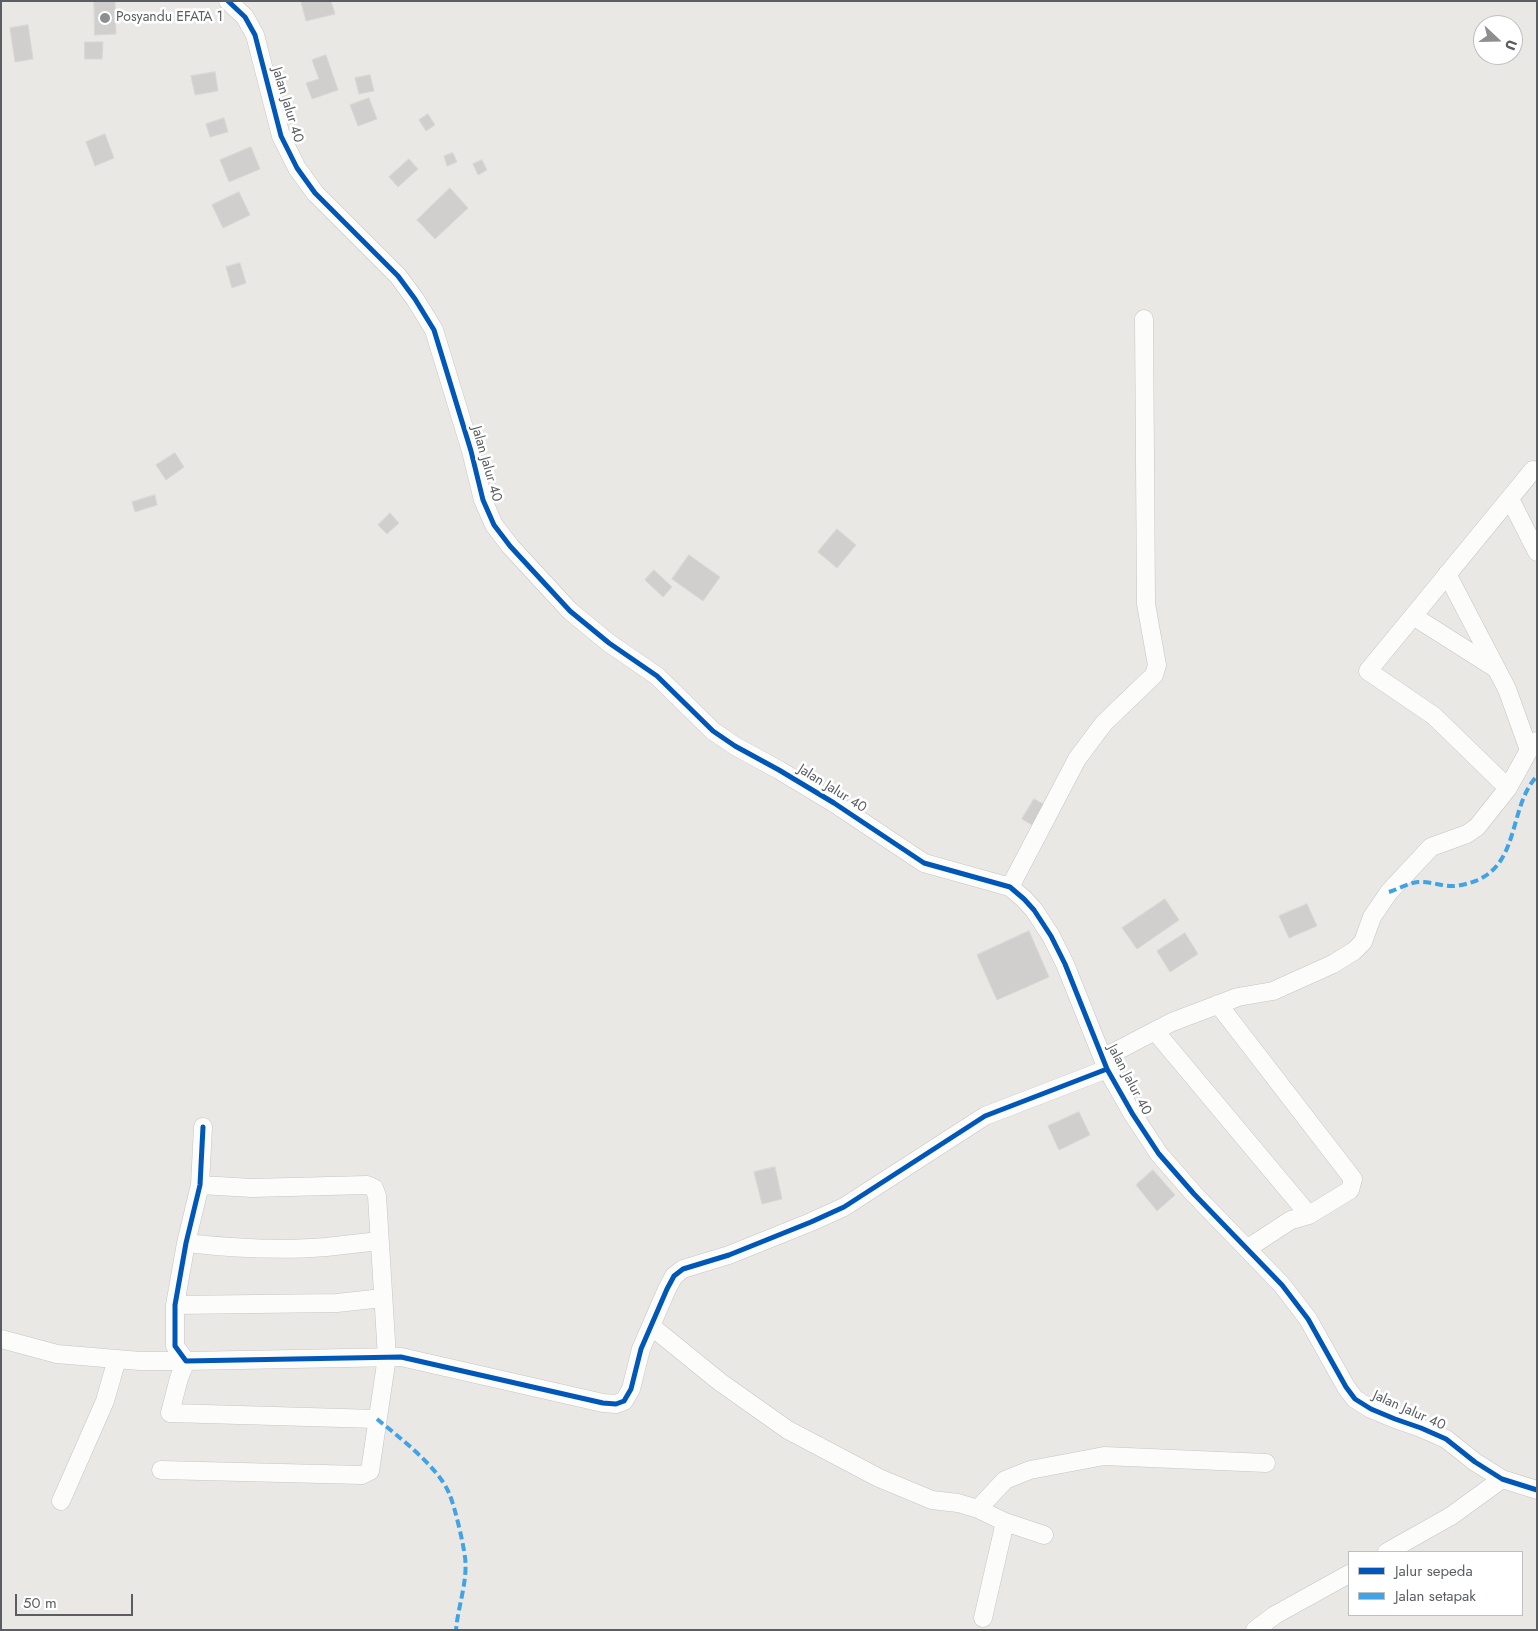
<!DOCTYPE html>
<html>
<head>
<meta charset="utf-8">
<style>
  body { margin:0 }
  #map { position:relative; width:1538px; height:1631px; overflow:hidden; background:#eae8e5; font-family:Jost,sans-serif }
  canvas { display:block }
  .frame { position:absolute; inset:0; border:2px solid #5a5e62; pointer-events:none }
  .legend { position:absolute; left:1348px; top:1551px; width:175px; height:65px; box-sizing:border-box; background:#fff; border:1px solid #bdbfc0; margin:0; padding:6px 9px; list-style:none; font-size:15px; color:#5a5e62 }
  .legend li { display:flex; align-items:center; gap:10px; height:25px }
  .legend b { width:25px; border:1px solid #bdbfc0 }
  .north { position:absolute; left:1473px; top:15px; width:50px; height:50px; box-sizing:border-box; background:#fff; border:1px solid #bdbfc0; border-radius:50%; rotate:111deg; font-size:14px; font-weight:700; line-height:20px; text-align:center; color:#5a5e62 }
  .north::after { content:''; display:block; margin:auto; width:18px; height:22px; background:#8c8e90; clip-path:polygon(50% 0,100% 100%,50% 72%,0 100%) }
  .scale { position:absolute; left:15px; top:1594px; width:118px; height:22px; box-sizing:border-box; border:2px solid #5a5e62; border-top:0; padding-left:6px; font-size:15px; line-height:18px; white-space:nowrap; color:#5a5e62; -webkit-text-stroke:4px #fff; paint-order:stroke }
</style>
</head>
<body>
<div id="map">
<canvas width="1538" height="1631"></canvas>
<div class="frame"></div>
<ul class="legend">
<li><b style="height:6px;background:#0057b8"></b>Jalur sepeda</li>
<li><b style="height:6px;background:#42a2e6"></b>Jalan setapak</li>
</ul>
<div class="north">U</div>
<div class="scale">50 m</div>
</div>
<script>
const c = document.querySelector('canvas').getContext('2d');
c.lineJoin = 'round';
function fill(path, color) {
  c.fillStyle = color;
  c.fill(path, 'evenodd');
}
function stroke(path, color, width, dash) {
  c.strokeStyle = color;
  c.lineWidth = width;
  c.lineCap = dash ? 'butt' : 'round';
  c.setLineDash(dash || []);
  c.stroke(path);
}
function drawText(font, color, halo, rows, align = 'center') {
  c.font = font + ' Jost,sans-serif';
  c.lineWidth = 5;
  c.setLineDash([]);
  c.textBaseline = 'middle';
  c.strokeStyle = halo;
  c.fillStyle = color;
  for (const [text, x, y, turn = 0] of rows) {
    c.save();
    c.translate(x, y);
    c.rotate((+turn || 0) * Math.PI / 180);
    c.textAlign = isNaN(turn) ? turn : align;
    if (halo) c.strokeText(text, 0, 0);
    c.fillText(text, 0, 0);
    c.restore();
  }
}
const building = new Path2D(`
  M94 1H115L116 34 95 35Z
  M331 1 335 14 306 21 301 2Z
  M28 25 33 59 15 62 10 28Z
  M85 42H103L102 59H85Z
  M326 55 338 90 312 99 306 83 319 79 312 60Z
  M215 72 218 91 195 95 191 76Z
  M370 75 374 91 359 94 355 78Z
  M369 98 377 119 358 126 350 105Z
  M428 114 435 125 426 131 419 120Z
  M224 118 228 132 210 137 206 124Z
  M105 134 114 158 95 166 86 142Z
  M251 147 260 169 229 182 220 160Z
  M453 153 457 162 447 166 444 156Z
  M409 159 418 169 398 187 389 177Z
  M482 160 487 170 478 175 473 164Z
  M450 188 468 208 435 239 417 220Z
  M239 192 250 215 223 228 212 205Z
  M240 263 246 283 232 288 226 267Z
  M175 453 184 467 166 480 156 465Z
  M155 495 157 505 135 512 132 502Z
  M390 513 399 523 387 534 378 525Z
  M837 529 856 545 837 568 818 552Z
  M689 555 720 577 703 601 672 579Z
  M654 570 672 587 663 597 645 580Z
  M1034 799 1049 807 1037 828 1022 819Z
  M1165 899 1179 920 1137 949 1122 928Z
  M1307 904 1317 926 1289 938 1279 916Z
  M1029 931 1049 977 997 1000 977 955Z
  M1185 933 1198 954 1170 972 1157 951Z
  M1079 1112 1090 1135 1059 1150 1048 1126Z
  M775 1167 782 1199 762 1204 754 1172Z
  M1153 1170 1175 1195 1157 1211 1136 1185Z`);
fill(building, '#d1cfce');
stroke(building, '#d9d7d4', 1);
const minor = new Path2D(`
  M228 1 245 17 255 35 281 136 297 168 315 193 398 276 415 299 434 330 471 451 483 500 494 525 510 546 570 611 609 643 657 676 713 731 735 746 779 770 834 803 924 863 1010 887 1024 899 1034 910 1051 936 1065 964 1107 1069 1132 1113 1159 1154 1194 1194 1282 1285 1308 1319 1346 1387 1355 1399 1371 1409 1395 1419 1421 1428 1446 1439 1475 1462 1502 1479 1537 1490
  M1510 499 1537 552
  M1447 574 1507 689 1529 750
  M1413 616 1495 668
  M1508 788 1434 716 1368 671 1533 470
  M1010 887 1077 759 1104 723 1154 675 1157 665 1146 604 1144 319
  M1218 1004 1353 1179 1350 1190 1309 1215 1291 1220 1248 1248
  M1155 1031 1309 1215
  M1103 1058 1172 1022 1238 997 1273 991 1333 964 1354 951 1363 942 1372 917 1389 892 1431 847 1467 834 1477 827 1508 788 1529 750 1537 741
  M203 1127 200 1185 186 1243 175 1305V1346L186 1361 401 1357 603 1403 616 1404 624 1401 631 1389 641 1349 667 1289 674 1276 683 1269 729 1255 811 1222 844 1207 985 1116 1107 1069
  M186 1243C231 1248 281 1251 326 1247 344 1245 362 1243 379 1241
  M175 1305 337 1303 383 1298
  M651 1326 720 1382 788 1430 879 1478 932 1500 958 1503 978 1509 1005 1480 1030 1470 1104 1456 1266 1463
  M1 1339 57 1354 140 1361H186L179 1378 170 1413 377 1419
  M161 1470 362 1475 370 1471 387 1357 377 1196 374 1188 367 1185 252 1188 200 1185
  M61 1501 105 1401 117 1359
  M978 1509 1005 1522 1044 1535
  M1387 1552 1451 1516 1502 1479
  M983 1618 1005 1522
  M1255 1630 1275 1615 1349 1574`);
stroke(minor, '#c5c5c6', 19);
stroke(minor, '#fcfcfb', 18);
stroke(new Path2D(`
  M1389 892C1398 889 1409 883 1418 882 1429 881 1441 886 1452 886 1460 886 1471 883 1478 880 1520 861 1509 806 1537 776
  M377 1419C399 1437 438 1467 449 1493 455 1507 463 1542 465 1557 468 1581 458 1606 456 1630`), '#42a2e6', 4, [8, 4]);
stroke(new Path2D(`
  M228 1 245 17 255 35 281 136 297 168 315 193 398 276 415 299 434 330 471 451 483 500 494 525 510 546 570 611 609 643 657 676 713 731 735 746 779 770 834 803 924 863 1010 887 1024 899 1034 910 1051 936 1065 964 1107 1069 1132 1113 1159 1154 1194 1194 1282 1285 1308 1319 1346 1387 1355 1399 1371 1409 1395 1419 1421 1428 1446 1439 1475 1462 1502 1479 1537 1490
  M203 1127 200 1185 186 1243 175 1305V1346L186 1361 401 1357 603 1403 616 1404 624 1401 631 1389 641 1349 667 1289 674 1276 683 1269 729 1255 811 1222 844 1207 985 1116 1107 1069`), '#0057b8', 5);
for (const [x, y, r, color] of [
  [105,18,6,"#8c8e90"]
]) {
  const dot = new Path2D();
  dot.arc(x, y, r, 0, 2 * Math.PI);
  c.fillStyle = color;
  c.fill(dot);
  stroke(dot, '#fff', 2);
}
drawText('14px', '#5a5e62', '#fff', [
  ["Posyandu EFATA 1",116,18]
], 'left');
drawText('14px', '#5a5e62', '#fff', [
  ["Jalan Jalur 40",287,105,73],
  ["Jalan Jalur 40",486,464,74],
  ["Jalan Jalur 40",832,789,32],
  ["Jalan Jalur 40",1129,1080,62],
  ["Jalan Jalur 40",1409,1411,24]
]);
</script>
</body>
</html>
